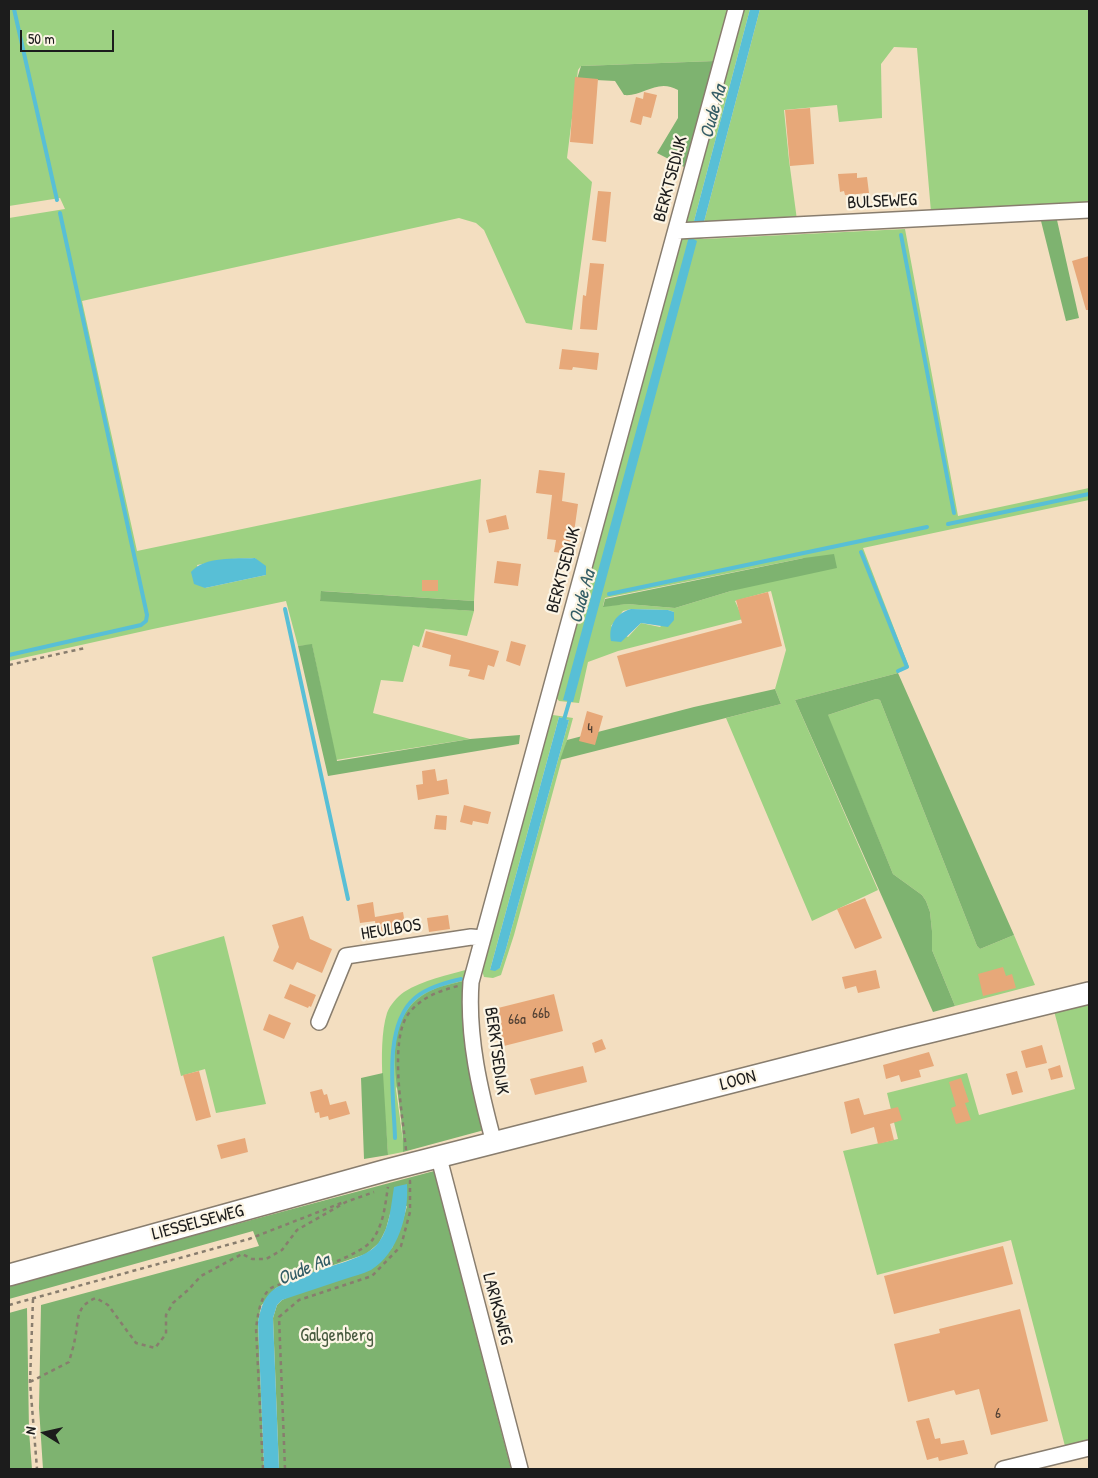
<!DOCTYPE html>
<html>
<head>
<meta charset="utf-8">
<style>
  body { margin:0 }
  #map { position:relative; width:1098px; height:1478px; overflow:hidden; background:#f3dec0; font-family:"Patrick Hand",sans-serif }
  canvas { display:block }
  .frame { position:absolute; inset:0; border:10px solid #1c1c1c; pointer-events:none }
  .north { position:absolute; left:20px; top:1408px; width:50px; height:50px; -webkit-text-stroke:4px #fcf5e5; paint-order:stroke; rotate:280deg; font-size:14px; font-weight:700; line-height:20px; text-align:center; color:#1c1c1c }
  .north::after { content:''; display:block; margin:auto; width:18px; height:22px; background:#1c1c1c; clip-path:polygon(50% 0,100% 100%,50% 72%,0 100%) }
  .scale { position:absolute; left:20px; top:30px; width:94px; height:22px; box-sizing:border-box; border:2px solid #1c1c1c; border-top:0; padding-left:6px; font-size:15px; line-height:18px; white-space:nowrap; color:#1c1c1c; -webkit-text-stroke:4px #fcf5e5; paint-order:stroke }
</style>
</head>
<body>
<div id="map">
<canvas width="1098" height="1478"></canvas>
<div class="frame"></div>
<div class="north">N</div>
<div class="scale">50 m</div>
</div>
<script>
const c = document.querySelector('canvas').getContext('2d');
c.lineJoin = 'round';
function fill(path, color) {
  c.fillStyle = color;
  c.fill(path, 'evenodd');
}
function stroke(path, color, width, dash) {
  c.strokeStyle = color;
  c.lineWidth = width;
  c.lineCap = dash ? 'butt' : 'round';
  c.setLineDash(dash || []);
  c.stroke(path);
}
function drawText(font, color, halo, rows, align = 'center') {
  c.font = font + ' "Patrick Hand",sans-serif';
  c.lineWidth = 4.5;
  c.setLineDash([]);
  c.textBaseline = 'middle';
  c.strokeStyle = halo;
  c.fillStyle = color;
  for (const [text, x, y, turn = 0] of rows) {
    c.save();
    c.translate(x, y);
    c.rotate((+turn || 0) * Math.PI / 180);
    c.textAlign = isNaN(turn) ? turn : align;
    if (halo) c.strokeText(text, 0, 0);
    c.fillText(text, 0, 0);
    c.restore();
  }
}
fill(new Path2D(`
  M9 9H728L715 61 581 66 578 70 567 158 592 182 572 330 526 323 484 230 476 223 459 218 82 301 137 551 481 479 474 601 322 591 320 600 474 611 467 636 425 629 419 647 413 645 403 682 381 680 373 713 470 739 336 760 312 645 298 646 286 601 153 629 9 661V218L65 209 60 198 9 206ZM255 558 266 575 205 588 197 565 231 559Z
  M740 9H750L694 221 704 222 760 9H1089V202L931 212 917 48 894 47 881 64 882 118 839 122 837 105 784 110 789 160 797 220 690 225 686 220Z
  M905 229 958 516 1089 488V500L863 548 909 667 898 673 795 700 878 890 812 921 726 718 781 704 775 689 786 650 771 591 735 601 743 619 618 651 588 662 579 703 559 701 556 697 682 237 688 235 704 239ZM804 558 731 591 675 608 627 604 603 606 605 598ZM631 609 668 610 674 612 660 627 641 623 628 637 611 626 623 611Z
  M876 699 880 700 977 946 980 949 1014 935 1035 985 955 1006 932 950V931L930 912 926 901 922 895 893 874 828 717V715Z
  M553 715 573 718 567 740 514 935 501 975 493 978 484 977 481 967 548 721ZM559 717 569 720 506 949 500 968 490 970Z
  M224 936 266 1104 216 1113 205 1069 181 1076 152 957Z
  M469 969V979L432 990 396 1089 403 1141V1152L388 1155C386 1116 376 1048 387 1013 390 1005 397 997 404 992 423 980 448 975 469 969Z
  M1089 1002V1444L1066 1450 1011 1240 877 1275 843 1151 898 1139 887 1093 967 1073 979 1115 1075 1089 1054 1011Z`), '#9dd182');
fill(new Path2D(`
  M715 61 686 168 657 153 678 118V90C657 78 643 97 624 95L615 81 577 79 581 66Z
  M1057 220 1079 318 1066 321 1041 221Z
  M834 554 837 568 731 591 675 608 627 604 603 607 605 599 804 558Z
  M321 591 474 601V611L320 601Z
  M312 644 337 761 470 739 520 735 519 744 328 776 298 646Z
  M898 673 1014 935 980 949 977 946 880 700 876 699 828 715 893 874 922 895 926 901 930 912 932 931V950L955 1006 933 1012 795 700Z
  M775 689 781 704 560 760 567 740 694 707Z
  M469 979 488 1129 403 1152C406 1100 369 1020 432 990 443 985 457 983 469 979Z
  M383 1073 388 1155 364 1159 361 1078Z
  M434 1171 511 1469H279L273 1318 277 1305 282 1300 392 1248 401 1227 407 1206 390 1214 386 1229 379 1243 366 1254 301 1276 276 1288 261 1306 258 1322 264 1469H43L39 1408 41 1305 259 1246 253 1231 9 1299V1285Z
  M27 1308 29 1431 32 1469H9V1313Z`), '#7eb370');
fill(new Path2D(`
  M750 9H760L704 222 694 221Z
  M690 237 697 241 573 702 563 700 688 240Z
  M255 558 266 566V575L205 588 194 584 191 572C205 556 235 559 255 558Z
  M631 609 668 610 674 612V620L668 627 641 623 621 642 611 641C608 626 616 613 631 609Z
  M559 717 569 720 506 949 500 968 495 971 490 970Z
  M407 1184C409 1215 398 1253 371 1270 363 1274 353 1276 345 1279 324 1286 303 1293 282 1300L277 1305 273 1318 279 1469H264L258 1322C260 1312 262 1302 269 1294 280 1280 331 1267 350 1260 360 1256 372 1252 379 1242 390 1227 391 1205 394 1187Z`), '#58bfd6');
stroke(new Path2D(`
  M14 9 57 200
  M901 235 954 513
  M948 524 1089 494
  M861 552 907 667 898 671
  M609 594 927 527
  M285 609 348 899
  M9 655 141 625 146 621 147 615 60 213
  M563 723 570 699
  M395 1138C394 1098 382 1026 415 998 428 987 446 983 461 979`), '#58bfd6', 4);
fill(new Path2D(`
  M575 77 598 79 593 144 570 142Z
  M644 92 657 95 651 118 643 116 641 125 630 122 636 97 643 99Z
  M810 108 814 164 790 166 785 110Z
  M857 173V178L867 177 869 193 845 195 844 191 840 192 838 174Z
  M598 191 611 192 606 242 592 240Z
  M1089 256V310H1086L1072 261Z
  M590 263 604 264 597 330 580 329 583 295 586 296Z
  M562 349 599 353 597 370 573 367 572 370 559 369Z
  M539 470 565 473 562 501 578 504 571 554 554 552 556 540 547 539 552 495 536 493Z
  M506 515 509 529 489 533 486 520Z
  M497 561 521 564 518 586 494 583Z
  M422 580H438V591H422Z
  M768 592 782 646 626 687 617 656 742 623 736 600Z
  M426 631 499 651 494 667 488 665 484 680 468 676 470 670 449 666 451 655 422 647Z
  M511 641 526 645 520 666 506 661Z
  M587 711 603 716 595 745 579 741Z
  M435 769 437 781 447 779 449 794 418 800 416 785 423 784 422 771Z
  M464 805 491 812 488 824 473 821 472 825 460 822Z
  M436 815 447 816 446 830 434 829Z
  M865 898 882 938 855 949 837 909Z
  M373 902 375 917 403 912 405 924 401 925 402 931 397 932 398 933 377 935 375 921 360 923 357 905Z
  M448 915 450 929 429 932 427 918Z
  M303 916 310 939 332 949 322 973 297 962 293 970 273 961 279 947 272 925Z
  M1003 967 1006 976 1012 974 1016 988 983 996 978 974Z
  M876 970 880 988 858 993 856 986 845 989 842 977Z
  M290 984 316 995 311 1007 309 1006 308 1008 284 998Z
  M554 994 563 1031 500 1047 490 1010Z
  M269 1014 291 1023 284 1039 263 1030Z
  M602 1039 606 1049 595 1053 592 1043Z
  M1042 1045 1047 1063 1026 1068 1021 1051Z
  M929 1052 934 1066 919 1070 921 1077 901 1082 899 1075 886 1079 883 1065Z
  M1060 1065 1063 1077 1051 1080 1048 1069Z
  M583 1066 587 1082 535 1095 530 1079Z
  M199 1071 211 1117 196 1121 183 1075Z
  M1017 1071 1023 1092 1012 1095 1006 1074Z
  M961 1078 969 1102 965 1103 971 1120 956 1124 951 1108 956 1106 949 1082Z
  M322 1089 324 1095 327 1094 330 1105 346 1101 350 1114 329 1120 328 1116 320 1118 319 1112 315 1113 310 1092Z
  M859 1098 864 1115 898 1107 902 1120 890 1124 894 1140 878 1144 874 1127 851 1134 844 1102Z
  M245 1138 248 1152 221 1159 217 1145Z
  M1003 1246 1013 1284 894 1314 884 1276Z
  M1020 1309 1048 1421 991 1435 979 1389 956 1395 954 1390 908 1402 894 1344 940 1333 939 1329Z
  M929 1418 935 1439 940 1438 941 1444 964 1440 968 1454 939 1461 938 1457 927 1460 916 1421Z`), '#e7a879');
const minor = new Path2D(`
  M677 231 1089 210
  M319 1022 346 956 471 937 483 938
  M494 1143C480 1091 467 1037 471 982L736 9
  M439 1158 520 1469
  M1003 1469 1089 1448`);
const secondary = new Path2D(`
  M9 1275 387 1170 896 1040 1089 993`);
stroke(minor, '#887d6e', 18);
stroke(secondary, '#887d6e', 24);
stroke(new Path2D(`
  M9 665 85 648
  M406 1150C403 1116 388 1040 409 1013 422 997 439 991 458 986
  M33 1299 30 1382 37 1469
  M9 1305 249 1239 344 1202
  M30 1382 69 1362C71 1354 74 1346 75 1338 79 1320 75 1306 96 1298L108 1305 136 1343 155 1348 166 1334V1315L173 1303 188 1290 201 1276 242 1254 252 1259H266L282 1250 297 1230 346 1202 374 1192
  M263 1469 256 1328C258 1316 259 1302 267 1292 270 1287 278 1285 284 1283 304 1273 363 1255 373 1239 384 1223 385 1205 388 1187
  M285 1469 279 1317 299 1300 372 1276 401 1246 410 1212V1181L408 1182`), '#887d6e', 2.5, [4, 4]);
stroke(minor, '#fff', 15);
stroke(secondary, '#fff', 21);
drawText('15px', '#4f3f33', null, [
  ["4",590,729],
  ["66b",541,1014],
  ["66a",517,1020],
  ["6",998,1414]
]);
drawText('18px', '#1c1c1c', '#fcf5e5', [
  ["BERKTSEDIJK",671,179,-75],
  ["BULSEWEG",882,202,-3],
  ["BERKTSEDIJK",564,570,-75],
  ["HEULBOS",391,930,-9],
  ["BERKTSEDIJK",496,1051,82],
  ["LOON",738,1081,-15],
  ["LIESSELSEWEG",198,1223,-15],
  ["LARIKSWEG",497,1309,75]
]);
drawText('18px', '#495b40', '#fcf5e5', [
  ["Galgenberg",337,1336]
]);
drawText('italic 19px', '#345d66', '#fcf5e5', [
  ["Oude Aa",714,112,-75],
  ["Oude Aa",583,597,-75],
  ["Oude Aa",304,1270,-23]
]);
</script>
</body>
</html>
